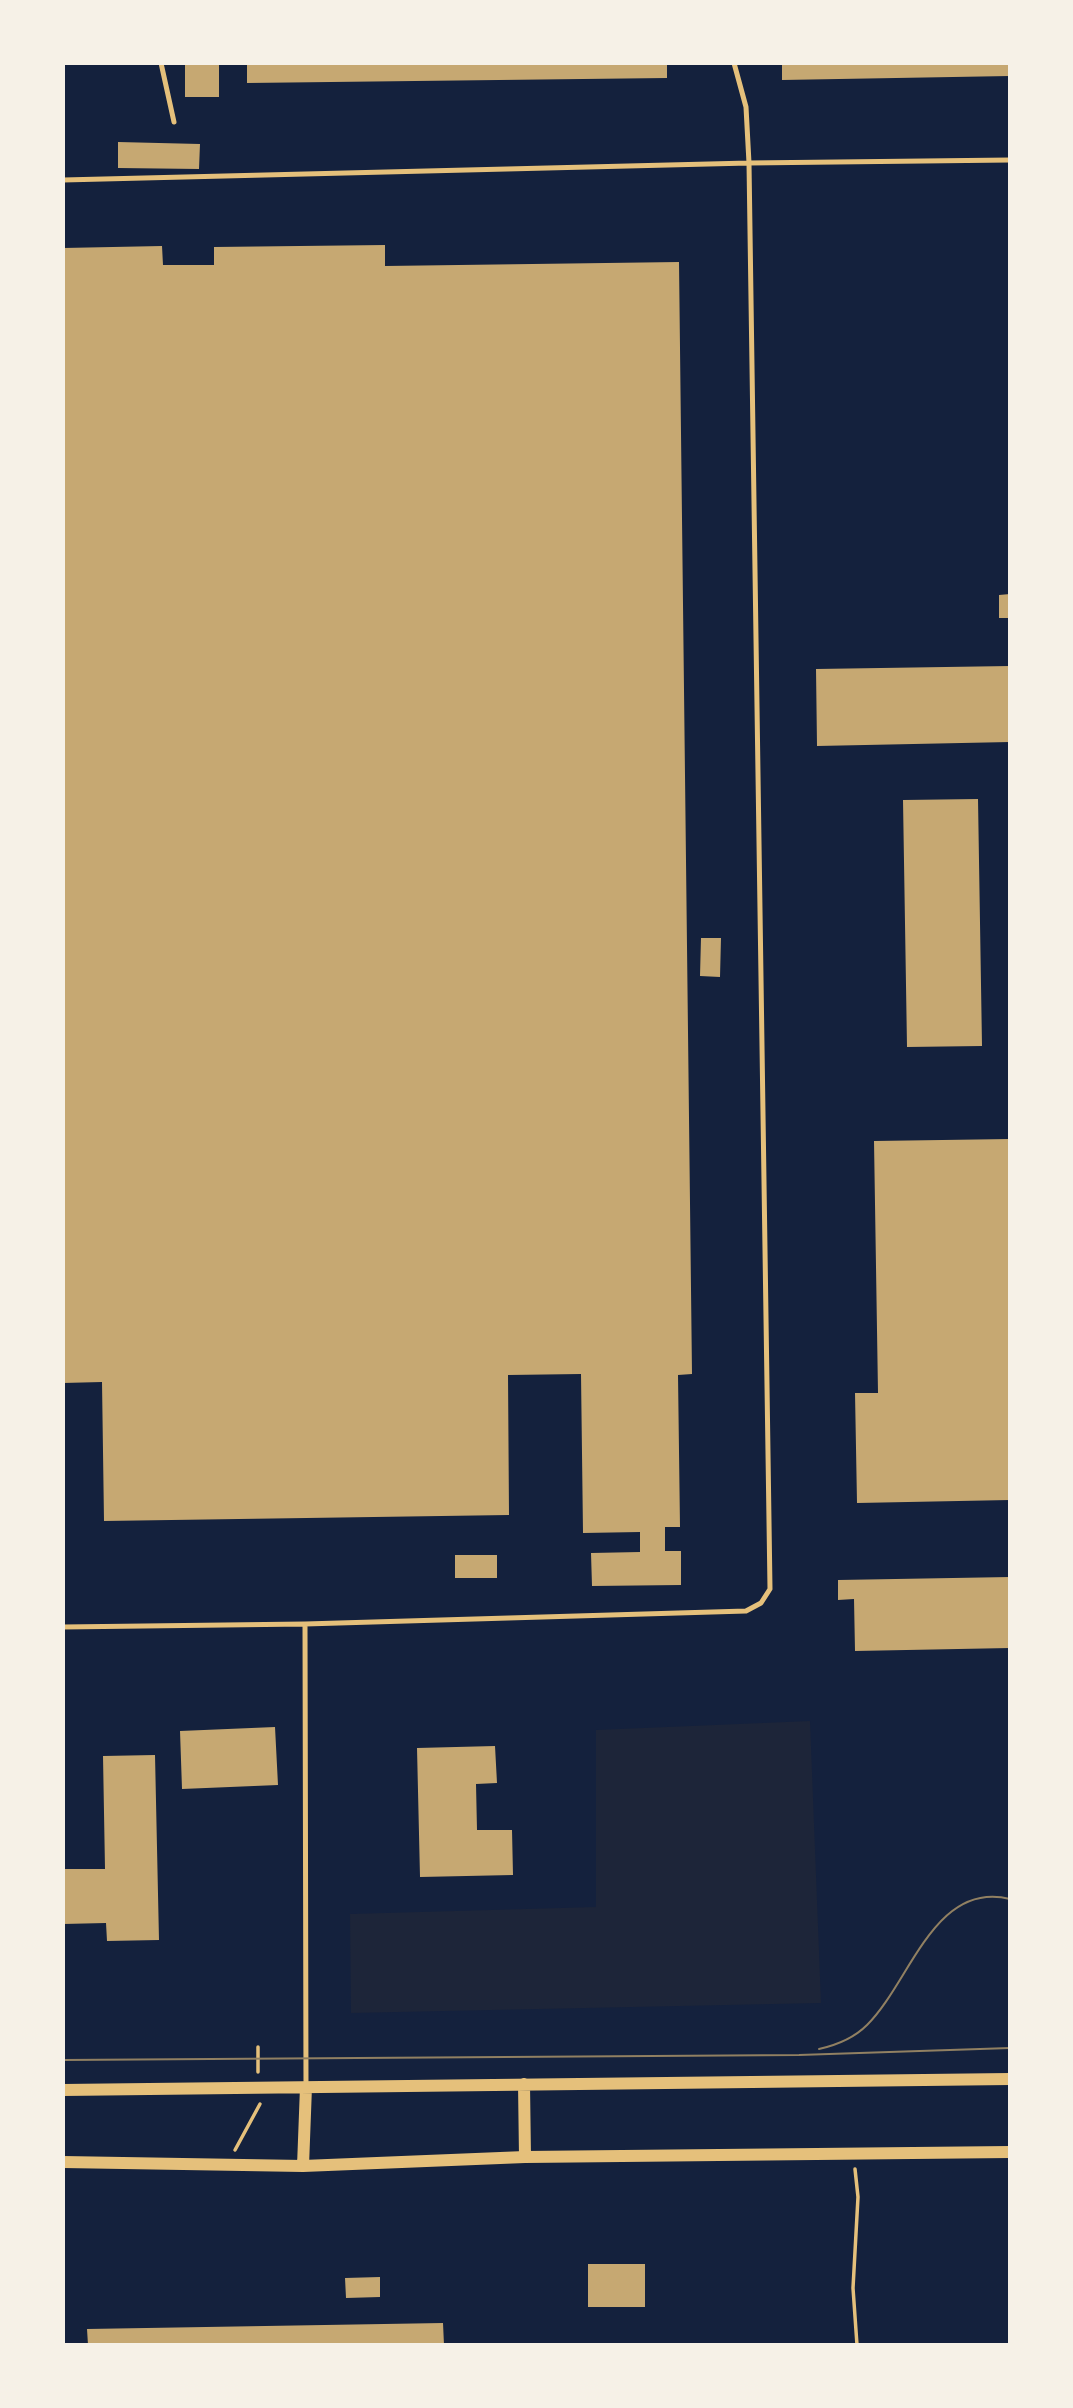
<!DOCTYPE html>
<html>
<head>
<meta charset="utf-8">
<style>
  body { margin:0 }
  #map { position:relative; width:1073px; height:2408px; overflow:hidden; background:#14213d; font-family:"Source Serif 4",serif }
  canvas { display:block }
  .frame { position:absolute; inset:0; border:65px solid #f6f1e7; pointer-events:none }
</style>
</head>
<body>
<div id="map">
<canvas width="1073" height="2408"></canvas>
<div class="frame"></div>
</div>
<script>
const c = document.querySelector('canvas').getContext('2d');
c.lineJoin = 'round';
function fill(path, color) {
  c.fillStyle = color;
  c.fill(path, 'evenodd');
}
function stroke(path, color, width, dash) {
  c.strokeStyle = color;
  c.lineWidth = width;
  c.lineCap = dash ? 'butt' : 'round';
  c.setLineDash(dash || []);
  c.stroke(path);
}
fill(new Path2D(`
  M810 1721 821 2003 351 2013 350 1914 596 1907V1730Z`), '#1d2539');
fill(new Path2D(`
  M185 63H219V97H185Z
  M247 63H667V78L247 83Z
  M782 63H1010V76L782 80Z
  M118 142 200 144 199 169 118 168Z
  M385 245V266L679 262 692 1374 678 1375 680 1527H665V1551H681V1585L592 1586 591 1553 640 1552V1532L583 1533 581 1374 508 1375 509 1515 104 1521 102 1382 63 1383V248L162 246 163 265H214V247Z
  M1010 594V618H999V595Z
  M1010 666V742L817 746 816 669Z
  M978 799 982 1046 907 1047 903 800Z
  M701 938H721L720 977 700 976Z
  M1010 1139V1500L857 1503 855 1393H878L874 1141Z
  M455 1555H497V1578H455Z
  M1010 1577V1648L855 1651 854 1599 838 1600V1580Z
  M275 1727 278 1785 182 1789 180 1731Z
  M495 1746 497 1783 476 1784 477 1830H512L513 1875 420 1877 417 1748Z
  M155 1755 159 1940 107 1941 106 1923 63 1924V1869H105L103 1756Z
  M588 2264H645V2307H588Z
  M380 2277V2297L346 2298 345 2278Z
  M443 2323 444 2345H88L87 2329Z`), '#c6a872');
stroke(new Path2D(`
  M258 2047V2072
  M235 2150 260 2104
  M855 2169 858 2197 853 2288 857 2345`), '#e5c07b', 3.5);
stroke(new Path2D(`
  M161 63 174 122
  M63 180 749 163 1010 160
  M305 1624 306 2086
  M63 1627 305 1624 746 1611 761 1603 770 1589 749 163 746 107 734 63`), '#e5c07b', 5);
stroke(new Path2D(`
  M524 2084 525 2157
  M63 2090 1010 2079
  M63 2162 303 2166 525 2157 1010 2152
  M303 2166 306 2087`), '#e5c07b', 12);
stroke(new Path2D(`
  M819 2049C837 2045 854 2038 867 2025 910 1983 934 1880 1010 1899
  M63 2060 799 2055 1010 2048`), '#918062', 2);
</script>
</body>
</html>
